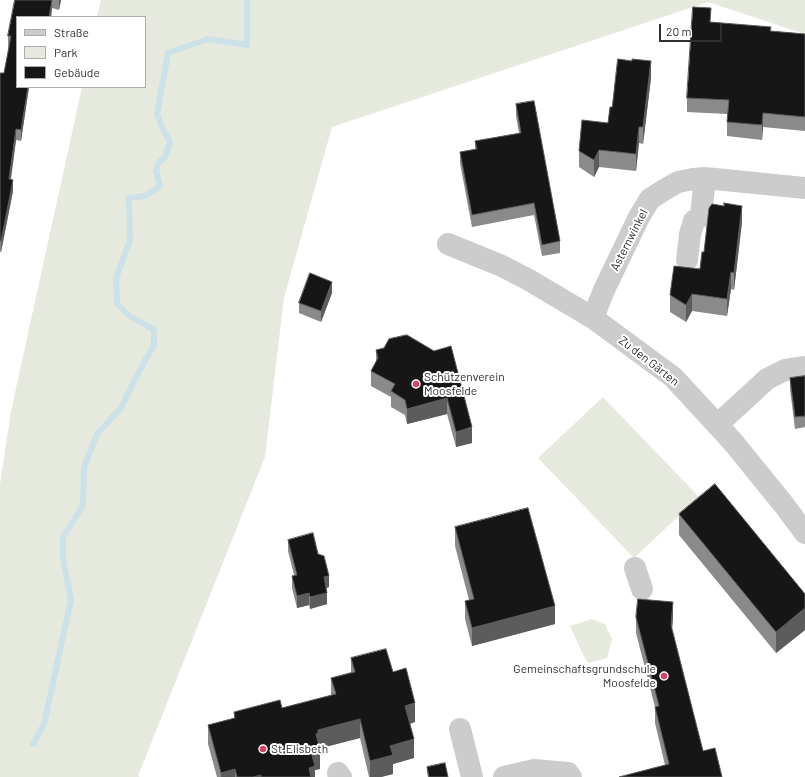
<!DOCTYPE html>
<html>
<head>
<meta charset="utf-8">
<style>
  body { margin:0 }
  #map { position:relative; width:805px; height:777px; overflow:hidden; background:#fff; font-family:Barlow,sans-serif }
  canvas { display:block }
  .legend { position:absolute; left:16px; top:16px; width:130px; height:72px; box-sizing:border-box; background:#fff; border:1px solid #acacac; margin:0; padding:5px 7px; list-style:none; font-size:12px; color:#2f2f2f }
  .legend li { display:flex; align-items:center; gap:8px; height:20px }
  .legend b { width:20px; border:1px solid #acacac }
  .scale { position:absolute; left:659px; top:24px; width:63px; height:18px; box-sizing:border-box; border:2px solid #2f2f2f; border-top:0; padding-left:5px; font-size:12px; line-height:14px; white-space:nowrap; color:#2f2f2f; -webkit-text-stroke:3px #fff; paint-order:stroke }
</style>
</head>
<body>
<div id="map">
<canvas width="805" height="777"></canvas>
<ul class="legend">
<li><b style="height:5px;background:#ccc"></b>Straße</li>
<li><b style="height:11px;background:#e6eade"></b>Park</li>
<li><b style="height:11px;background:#161616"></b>Gebäude</li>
</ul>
<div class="scale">20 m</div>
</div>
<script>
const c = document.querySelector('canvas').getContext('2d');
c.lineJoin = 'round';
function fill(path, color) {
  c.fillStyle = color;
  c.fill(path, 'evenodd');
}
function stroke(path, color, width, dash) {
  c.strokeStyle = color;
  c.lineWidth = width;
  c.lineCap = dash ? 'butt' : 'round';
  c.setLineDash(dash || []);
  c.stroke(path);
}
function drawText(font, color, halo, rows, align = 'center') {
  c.font = font + ' Barlow,sans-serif';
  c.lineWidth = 4;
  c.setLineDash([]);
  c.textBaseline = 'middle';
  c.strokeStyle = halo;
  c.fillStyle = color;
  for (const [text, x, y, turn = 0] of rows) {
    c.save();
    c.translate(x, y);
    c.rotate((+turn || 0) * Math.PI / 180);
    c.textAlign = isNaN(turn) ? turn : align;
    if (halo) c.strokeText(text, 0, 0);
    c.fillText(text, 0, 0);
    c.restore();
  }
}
fill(new Path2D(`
  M101 0H805V34L708 2 332 127 284 298 265 457 138 776 140 777H0V484L11 411 82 87H145V17H97Z
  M603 397 699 497 634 558 538 458Z
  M592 619 605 624 612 639 607 658 589 663 585 659 570 626Z`), '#e6eade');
stroke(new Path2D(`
  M33 744 44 724 71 600 63 559V537L79 512 83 505 84 467 97 434 121 408 136 377 154 345V330L128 315 117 303 116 278 130 240 129 198 145 196 160 186 156 171 158 163 165 157 170 142 163 129 157 114 168 53 208 39 247 45V0`), '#cce1e8', 6);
stroke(new Path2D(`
  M448 244 502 266 529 280 593 318 673 377 733 442 784 505 805 533
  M687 260 690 234 694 221 701 216 705 178
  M593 318 604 290 639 217 650 199 664 190 678 182 693 179 705 178 805 188
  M717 425 767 379 785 370 805 367
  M635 568 642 589
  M460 729 472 777
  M338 773 341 777
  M504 777 534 770 568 773 571 777`), '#ccc', 22);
fill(new Path2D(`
  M15 0H61L59 10 52 8 51 17H17V87H29L21 141 16 140 11 180 13 191 1 252H0V73H4L9 47H8V36Z
  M711 22 771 31 805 34V131L763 127 762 140 727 136V114L687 112V98Z
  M651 78 643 144 639 143 636 171 599 167 594 177 579 167V151L608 123Z
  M516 104 560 241V253L542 256 534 215 472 227 460 163V152L475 149V141L519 133 516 116Z
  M742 222 734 290 731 289 727 316 692 311 686 322 670 312V295L700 269 704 252Z
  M332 293 321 322 299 313V303Z
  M376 350 434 351 472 443 456 447 447 414 407 424 405 415 391 407V397L371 386V371L376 362Z
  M805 376V427L795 429 790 389V378Z
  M679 514 805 594V630L776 653 679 535Z
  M455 527 555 624 472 646 465 619V601L469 600 455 546Z
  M288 540 318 554 329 587 326 588 327 604 310 609 309 605 297 608 292 588V576L294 575 288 551Z
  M636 617 673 618 672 629 703 751 715 748 665 765 655 723V707L636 633Z
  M351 658 393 672 415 722 410 724 414 758 393 764V774L381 777H369L360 738 319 748 320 769 315 770V777H217L208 744V725L234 718V712L282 708 331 695V678L351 672Z
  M427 767 448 777H428L427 773Z`), '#8a8a8a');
fill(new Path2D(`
  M52 0V8L51 17H49Z
  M59 0H61L59 10Z
  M651 61V78L643 144V127Z
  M28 87H29L21 141V130Z
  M763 113V127L762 140V125Z
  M639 127V143L636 171V154Z
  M16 129V140L9 190V179Z
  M599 150V167L594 177V160Z
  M13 180V191L1 252V241Z
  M742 206V222L734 290V273Z
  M731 272V289L727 316V299Z
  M332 282V293L321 322V311Z
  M692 294V311L686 322V305Z
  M447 398V414L407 424V409Z
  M472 427V443L456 447V432Z
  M329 576V587L324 589V577Z
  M309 593V605L297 608V596Z
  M327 593V604L310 609V597Z
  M673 602V618L671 640V625Z
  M555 606V624L472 646V628Z
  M805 608V630L776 653V632Z
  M415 703V722L405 725V706Z
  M360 719V738L318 749 320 750V769L315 770V777H309V768L311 752 316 734 318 730Z
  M414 739V758L393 764V774L381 777H370V761L390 746Z
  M235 769V777H221V773Z
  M261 775V777H253Z`), '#5c5c5c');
const building = new Path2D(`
  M15 0H52L49 17H17V87H28L21 130 16 129 9 179 13 180 1 241H0V73H4L11 36H8Z
  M693 7 711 8 710 22 771 27 770 31 805 34V117L763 113 762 125 727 122 729 100 687 98Z
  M618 59 632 61V59L651 61 643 127H639L636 154 599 150 594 160 579 151 582 120 608 123 610 107H612Z
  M534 101 560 241 542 245 534 203 472 215 460 152 477 149 475 141 521 133 516 104Z
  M724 203 742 206 734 273 731 272 727 299 692 294 686 305 670 295 674 266 700 269 702 252H704L709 208 712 204 724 206Z
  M310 273 332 282 321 311 299 303Z
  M407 335 434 351 451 346 472 427 456 432 447 398 407 409 405 400 391 391 395 384 371 371 378 358 376 350 384 348 389 339Z
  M805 376V416L795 417 790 378Z
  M715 484 805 594V608L776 632 679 514Z
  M528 508 555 606 472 628 465 601 474 599 455 527Z
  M313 533 318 554 324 556 329 576 324 577 327 593 310 597 309 593 297 596 292 576 297 575 288 540Z
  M638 599 673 602 671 625 703 751 715 748 722 777H619L669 764 655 707 659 706 636 617Z
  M386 649 393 672 406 668 415 703 405 706 414 739 390 746 393 755 370 761 360 719 318 730V733L316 734 320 750 311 752 315 766 309 768 311 777H261V775L253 777H237L235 769 221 773 208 725 235 718 234 712 280 700 282 708 336 694 331 678 355 672 351 658Z
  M445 763 448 777H429L427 767Z`);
fill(building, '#161616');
stroke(building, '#5c5c5c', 1);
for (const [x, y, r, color] of [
  [416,384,4,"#d44362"],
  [664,676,4,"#d44362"],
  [263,749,4,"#d44362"]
]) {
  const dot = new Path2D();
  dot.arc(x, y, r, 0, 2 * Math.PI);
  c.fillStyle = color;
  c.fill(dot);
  stroke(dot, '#fff', 1.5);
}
drawText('12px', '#2f2f2f', '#fff', [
  ["Asternwinkel",629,240,-63],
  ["Zu den Gärten",649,361,38]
]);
drawText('12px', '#2f2f2f', '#fff', [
  ["Schützenverein",424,377],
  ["Moosfelde",424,391],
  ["Gemeinschaftsgrundschule",656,669,"right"],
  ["Moosfelde",656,683,"right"],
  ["St.Elisbeth",271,749]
], 'left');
</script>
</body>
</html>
